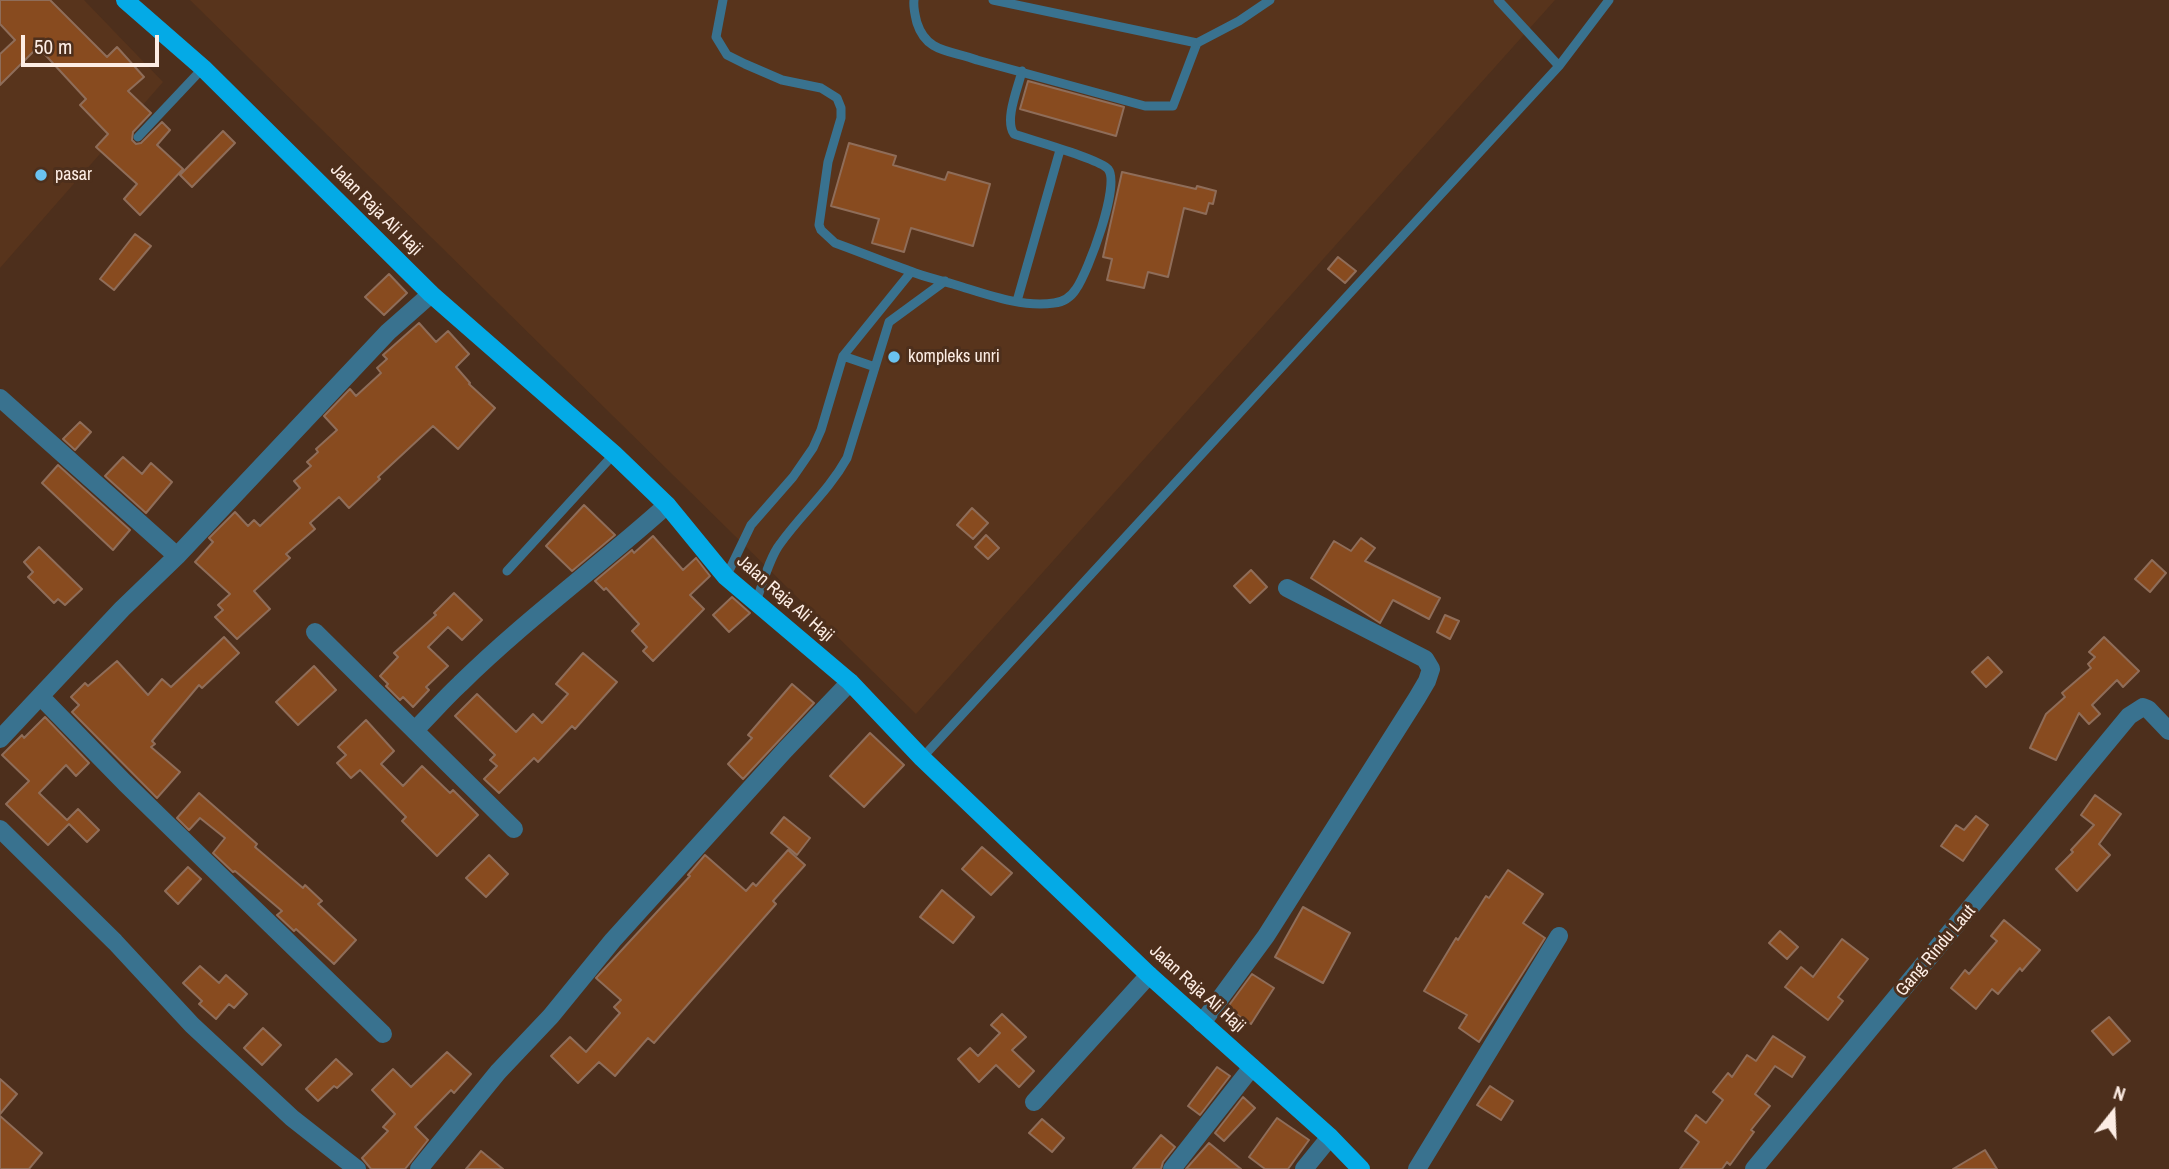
<!DOCTYPE html>
<html>
<head>
<meta charset="utf-8">
<style>
  body { margin:0 }
  #map { position:relative; width:2169px; height:1169px; overflow:hidden; background:#4d2f1c; font-family:"Archivo Narrow",sans-serif }
  canvas { display:block }
  .north { position:absolute; left:2078px; top:1078px; width:70px; height:70px; -webkit-text-stroke:5px #4d2f1c; paint-order:stroke; rotate:18deg; font-size:19px; font-weight:700; line-height:28px; text-align:center; color:#fdede4 }
  .north::after { content:''; display:block; margin:auto; width:24px; height:32px; background:#fdede4; clip-path:polygon(50% 0,100% 100%,50% 72%,0 100%) }
  .scale { position:absolute; left:21px; top:35px; width:138px; height:32px; box-sizing:border-box; border:4px solid #fdede4; border-top:0; padding-left:9px; font-size:21px; line-height:24px; white-space:nowrap; color:#fdede4; -webkit-text-stroke:5px #4d2f1c; paint-order:stroke }
</style>
</head>
<body>
<div id="map">
<canvas width="2169" height="1169"></canvas>
<div class="north">N</div>
<div class="scale">50 m</div>
</div>
<script>
const c = document.querySelector('canvas').getContext('2d');
c.lineJoin = 'round';
function fill(path, color) {
  c.fillStyle = color;
  c.fill(path, 'evenodd');
}
function stroke(path, color, width, dash) {
  c.strokeStyle = color;
  c.lineWidth = width;
  c.lineCap = dash ? 'butt' : 'round';
  c.setLineDash(dash || []);
  c.stroke(path);
}
function drawText(font, color, halo, rows, align = 'center') {
  c.font = font + ' "Archivo Narrow",sans-serif';
  c.lineWidth = 6;
  c.setLineDash([]);
  c.textBaseline = 'middle';
  c.strokeStyle = halo;
  c.fillStyle = color;
  for (const [text, x, y, turn = 0] of rows) {
    c.save();
    c.translate(x, y);
    c.rotate((+turn || 0) * Math.PI / 180);
    c.textAlign = isNaN(turn) ? turn : align;
    if (halo) c.strokeText(text, 0, 0);
    c.fillText(text, 0, 0);
    c.restore();
  }
}
fill(new Path2D(`
  M0 0H84L163 82 0 268Z
  M190 0H1555L916 714Z`), '#58341c');
const building = new Path2D(`
  M0 0H50L107 57 117 47 144 77 128 91 151 113 133 132 132 140 136 144 141 143 162 122 170 130 157 145 183 169 140 215 124 199 137 184 96 147 108 134 80 105 86 99 38 47 0 85V54L15 40 0 24Z
  M1028 81 1124 107 1116 136 1020 109Z
  M223 131 235 143 192 187 180 175Z
  M849 143 896 156 893 165 945 180 948 172 990 184 973 246 911 228 904 252 872 243 879 219 831 206Z
  M1122 172 1196 189 1197 186 1216 191 1213 204 1209 203 1206 214 1184 208 1168 277 1148 272 1144 288 1107 280 1112 259 1103 257Z
  M135 234 151 246 114 290 100 279Z
  M1338 257 1356 271 1345 283 1328 269Z
  M389 274 407 293 384 315 365 297Z
  M419 323 436 342 448 331 469 354 456 367 470 383 469 384 495 408 458 449 433 426 378 477 380 479 349 508 339 497 310 523 315 529 286 554 290 558 254 591 270 609 237 639 215 617 223 610 218 605 230 594 195 562 213 542 209 538 235 512 248 526 254 520 260 526 300 488 294 481 311 466 307 462 318 452 316 449 337 430 324 416 350 389 356 396 381 373 377 368 387 359 383 355Z
  M80 422 91 432 75 450 63 439Z
  M123 457 142 474 151 463 172 482 146 513 105 476Z
  M58 465 130 530 113 550 42 483Z
  M584 505 615 535 572 571 546 546Z
  M972 508 988 523 973 539 957 525Z
  M986 535 999 548 988 559 975 547Z
  M653 536 683 570 696 558 710 576 690 595 704 609 653 661 643 651 647 647 632 631 639 624 606 588 604 590 595 581 632 550 634 553Z
  M1361 538 1375 548 1365 561 1440 598 1429 619 1393 600 1380 623 1311 578 1334 541 1351 551Z
  M39 547 82 589 65 605 58 599 54 603 28 577 33 572 24 562Z
  M2152 560 2166 573 2150 592 2135 579Z
  M1251 570 1267 587 1250 603 1234 586Z
  M454 593 482 620 462 640 448 627 428 647 448 666 426 687 429 690 413 707 403 697 400 700 386 686 388 684 380 676 398 657 394 653 436 615 434 613Z
  M732 597 750 613 729 632 713 615Z
  M1445 615 1459 621 1450 639 1437 632Z
  M224 637 239 653 202 688 199 685 152 741 155 744 151 747 180 772 157 798 72 712 79 705 71 697 85 683 88 686 117 661 148 695 162 679 171 687Z
  M2104 637 2139 671 2123 687 2117 680 2092 705 2100 714 2089 724 2079 713 2056 760 2030 748 2046 714 2065 697 2062 693 2091 668 2088 664 2095 657 2089 652Z
  M583 653 617 682 575 729 572 726 538 762 534 758 499 793 484 779 497 766 490 760 495 755 455 716 477 694 516 732 533 714 542 723 568 694 556 684Z
  M1988 657 2002 672 1986 687 1972 672Z
  M314 666 336 690 298 725 276 702Z
  M792 684 814 703 743 779 728 764 752 738 748 735Z
  M45 717 89 763 76 776 66 765 39 793 67 820 78 809 99 830 87 842 69 824 48 845 6 804 29 781 2 755 22 735 24 738Z
  M366 720 394 751 381 764 403 786 422 766 450 793 453 790 478 815 437 856 402 821 406 817 360 770 351 778 337 763 346 755 338 747Z
  M870 733 904 765 864 807 830 776Z
  M199 793 257 844 255 847 303 888 305 885 322 901 318 904 356 940 334 964 296 929 294 931 277 915 282 911 235 871 233 872 213 853 225 838 200 818 189 830 177 818Z
  M2095 795 2121 814 2099 844 2110 855 2077 891 2056 869 2073 852 2071 850 2094 825 2081 815Z
  M1976 816 1988 825 1963 861 1941 846 1956 825 1964 830Z
  M784 817 810 838 797 855 771 833Z
  M982 847 1012 873 991 895 962 869Z
  M788 850 805 865 773 901 776 904 654 1043 648 1038 615 1076 599 1062 578 1083 551 1056 570 1037 586 1052 620 1013 614 1007 621 1000 596 978 690 876 688 875 705 855 746 891 753 883 756 886Z
  M489 855 508 874 486 897 466 878Z
  M188 867 201 879 178 904 165 891Z
  M1508 870 1543 894 1523 923 1545 938 1479 1042 1459 1028 1467 1015 1424 991 1456 938 1458 940 1486 896 1489 898Z
  M942 890 974 917 953 943 920 917Z
  M1303 907 1350 933 1323 983 1275 957Z
  M2004 920 2040 950 2022 971 2020 968 1998 994 1992 989 1976 1009 1951 988 1965 970 1969 974 1997 941 1991 936Z
  M1780 931 1798 947 1787 959 1769 943Z
  M1842 939 1868 959 1838 997 1843 1001 1828 1020 1785 987 1801 967 1813 977Z
  M200 966 219 983 226 975 247 994 234 1008 229 1004 216 1019 199 1004 202 1001 183 983Z
  M1252 974 1274 988 1251 1024 1227 1008Z
  M1002 1014 1026 1037 1012 1050 1034 1071 1019 1087 996 1065 979 1082 958 1059 970 1048 978 1056 1000 1033 991 1025Z
  M2109 1017 2130 1041 2113 1055 2092 1031Z
  M263 1028 281 1045 262 1065 244 1048Z
  M1773 1036 1805 1057 1792 1077 1775 1066 1755 1094 1770 1106 1751 1130 1754 1132 1730 1165 1727 1162 1722 1169H1680L1699 1142 1685 1131 1696 1115 1706 1123 1723 1100 1713 1092 1728 1073 1732 1077 1747 1055 1756 1061Z
  M447 1052 471 1074 454 1093 451 1090 415 1127 428 1140 405 1169H371L362 1158 388 1131 383 1127 395 1114 372 1090 393 1069 411 1087Z
  M336 1059 352 1074 337 1088 334 1086 318 1101 306 1089Z
  M1217 1067 1230 1076 1200 1115 1188 1106Z
  M0 1079 17 1094 0 1114Z
  M1490 1086 1513 1101 1501 1120 1477 1105Z
  M1243 1097 1255 1108 1224 1141 1215 1133Z
  M0 1116 42 1153 29 1169H0Z
  M1277 1118 1309 1140 1288 1169H1265L1249 1157Z
  M1042 1119 1064 1138 1052 1152 1029 1133Z
  M1161 1135 1175 1147 1163 1162 1161 1169H1133Z
  M1209 1143 1241 1169H1186Z
  M1985 1150 1997 1169H1953Z
  M481 1151 503 1169H466Z`);
fill(building, '#884b1f');
stroke(building, '#8f6d59', 2);
stroke(new Path2D(`
  M723 0 716 37 727 55 745 64 782 80 821 88 837 98 841 108V118L828 162 819 225 821 230 835 243C860 252 884 262 910 271 924 277 940 280 956 285 986 294 1022 308 1054 303 1063 302 1071 297 1076 289 1088 272 1121 184 1108 169 1100 159 1031 140 1014 134 1004 120 1018 88 1022 71
  M914 0C913 8 915 15 917 23 927 54 952 50 977 60L1145 106H1173L1197 43 1239 21 1270 0
  M993 0 1197 43
  M1498 0 1559 66
  M138 137 203 68
  M1017 301 1060 150
  M843 356 875 367
  M507 571 614 454
  M726 577 751 525 793 477 813 448 821 430 843 356 911 272
  M755 604C762 587 769 558 780 544 802 513 828 492 847 458L889 322 945 281
  M922 758 1559 66 1609 0`), '#39728f', 9);
stroke(new Path2D(`
  M0 398 177 556
  M315 632 514 829
  M41 697 125 783 383 1034
  M415 730C430 715 444 699 460 684 525 620 599 566 667 505
  M0 739 122 609 177 556 388 332 431 294
  M0 829 115 942 192 1025 292 1118 357 1169
  M1202 1023 1266 936 1417 698 1427 681 1431 669 1425 659 1287 588
  M1034 1102 1149 975
  M419 1169 498 1072 551 1016 613 940 785 750 850 682
  M1172 1169 1252 1067
  M1304 1169 1330 1137
  M1417 1169 1559 936
  M1754 1169 2129 716 2143 707 2148 709 2169 731`), '#39728f', 18);
stroke(new Path2D(`
  M125 0 203 68 431 294 614 454 667 505 726 577 850 682 922 758 1149 975 1330 1137 1361 1169`), '#04aae6', 18);
for (const [x, y, r, color] of [
  [41,175,7,"#6ac3f1"],
  [894,357,7,"#6ac3f1"]
]) {
  const dot = new Path2D();
  dot.arc(x, y, r, 0, 2 * Math.PI);
  c.fillStyle = color;
  c.fill(dot);
  stroke(dot, '#4d2f1c', 2.5);
}
drawText('18px', '#fdede4', '#4d2f1c', [
  ["pasar",55,175],
  ["kompleks unri",908,357]
], 'left');
drawText('18px', '#fdede4', '#4d2f1c', [
  ["Jalan Raja Ali Haji",376,210,45],
  ["Jalan Raja Ali Haji",785,599,41],
  ["Gang Rindu Laut",1936,951,-50],
  ["Jalan Raja Ali Haji",1197,989,42]
]);
</script>
</body>
</html>
